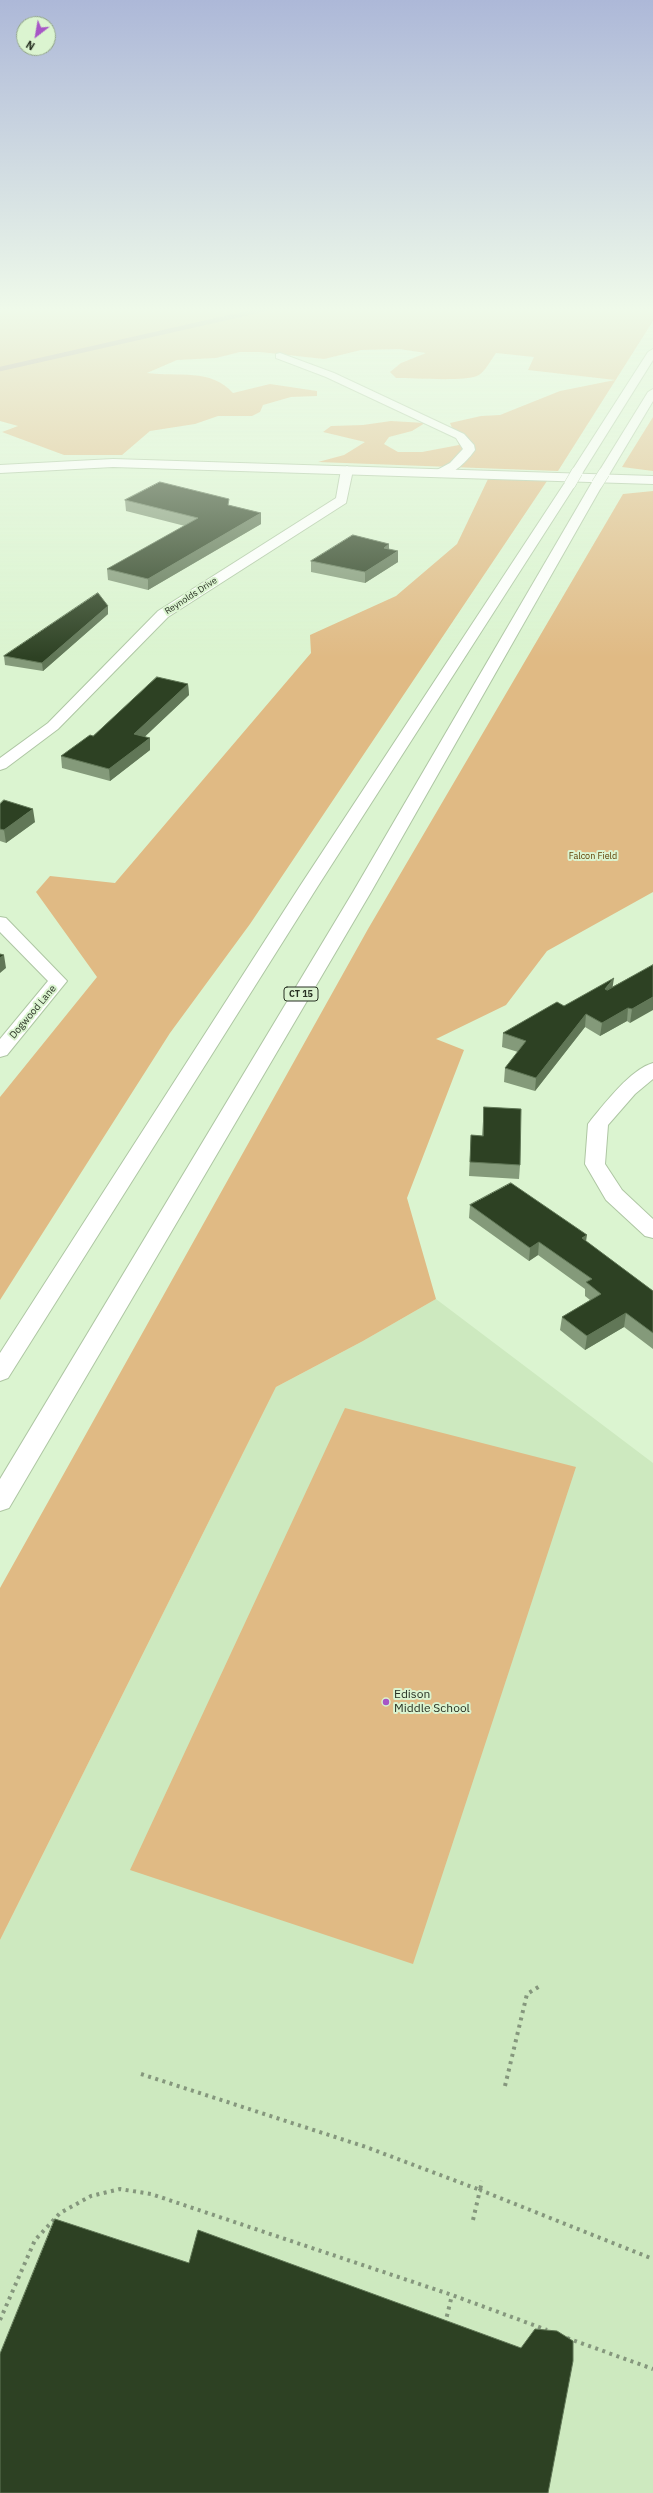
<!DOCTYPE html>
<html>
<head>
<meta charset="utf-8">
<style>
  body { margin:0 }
  #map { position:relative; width:653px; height:2493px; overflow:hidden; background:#dbf4d0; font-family:"IBM Plex Sans",sans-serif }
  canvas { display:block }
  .north { position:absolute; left:16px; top:16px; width:40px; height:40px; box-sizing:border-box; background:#dbf4d0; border:1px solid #93a68a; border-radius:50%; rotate:211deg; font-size:11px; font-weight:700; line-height:16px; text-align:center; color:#273022 }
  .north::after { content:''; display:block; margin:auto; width:14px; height:18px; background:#a756c6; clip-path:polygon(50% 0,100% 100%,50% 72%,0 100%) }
</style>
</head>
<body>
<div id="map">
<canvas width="653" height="2493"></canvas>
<div class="north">N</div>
</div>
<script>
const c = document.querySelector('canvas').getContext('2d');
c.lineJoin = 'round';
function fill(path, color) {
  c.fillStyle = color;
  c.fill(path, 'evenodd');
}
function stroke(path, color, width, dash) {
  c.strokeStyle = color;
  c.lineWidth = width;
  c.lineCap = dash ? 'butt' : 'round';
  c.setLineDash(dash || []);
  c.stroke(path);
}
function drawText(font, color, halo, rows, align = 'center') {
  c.font = font + ' "IBM Plex Sans",sans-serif';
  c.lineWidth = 4;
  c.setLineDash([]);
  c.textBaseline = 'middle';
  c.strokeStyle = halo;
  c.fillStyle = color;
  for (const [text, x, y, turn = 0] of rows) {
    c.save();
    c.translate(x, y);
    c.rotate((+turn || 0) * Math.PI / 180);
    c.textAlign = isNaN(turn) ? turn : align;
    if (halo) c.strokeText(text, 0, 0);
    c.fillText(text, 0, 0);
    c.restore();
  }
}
fill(new Path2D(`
  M436 1299 653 1463V2493H0V1940L276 1387 363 1341Z`), '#cde9bf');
fill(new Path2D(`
  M0 309H653V321L558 471 318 462 344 455 365 442 323 432 331 426 363 425 391 421 425 423 412 431 389 437 384 444 398 452H422L459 445 450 423 481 416 500 415 560 391 615 380 528 370 534 357 496 353C491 360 486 370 479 375 469 382 413 378 396 378L390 372 401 363 426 353 399 349 361 350 324 359 260 352H240L216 358 177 360 147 373C178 377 211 368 233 393L270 384 317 391V396L291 397 263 405 260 412 252 416H218L195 424 150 431 122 455H64L2 432 18 426 0 421Z
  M653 417V471L622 467Z
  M488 479 547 481 250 924 170 1033 0 1300V1097L97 977 36 892 50 876 115 883 311 653 310 635 396 596 457 544Z
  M653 491V892L547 951 506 1005 436 1039 464 1050 407 1198 436 1299 363 1341 276 1387 0 1940V1588L368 929 623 494Z
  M345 1408 576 1467 413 1964 130 1870Z`), '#e0ba84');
stroke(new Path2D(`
  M0 369 266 309`), '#b79390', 4.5);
const minor = new Path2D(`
  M280 353 334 373 464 434 474 445 475 450C468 460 450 479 437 476V470L450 463 463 449 456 438 326 377 276 358V354Z
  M347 466 353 470 346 503 168 617 58 729 6 768 0 770V758L48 723 158 611 336 498 341 470Z
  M0 917 6 918 67 981 7 1055 0 1057V1039L48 981 0 932Z
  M653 1063V1079L635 1094 608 1125 605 1164 622 1190 653 1219V1238L645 1236 606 1200 585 1164 588 1124 591 1120C606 1102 631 1069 653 1063Z`);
const tertiary = new Path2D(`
  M113 459 653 476V484L113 467 0 473V465Z`);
const motorway = new Path2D(`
  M653 349V360L583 472 581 475H573L571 472 648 352Z
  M653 389V401L610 473 608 476H600L598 473 648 392Z
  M570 480 576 484 318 886 8 1378 0 1381V1353L300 886 564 484Z
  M597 480 603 484 371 892 9 1508 0 1511V1479L353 892 591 484Z`);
stroke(minor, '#aec6a3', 2);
stroke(tertiary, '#aec6a3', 2);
stroke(motorway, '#aec6a3', 2);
stroke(new Path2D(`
  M141 2074 366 2147 480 2190 482 2181
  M505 2086 527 1994 540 1986
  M473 2220 480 2190 653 2259
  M0 2320 35 2240 60 2213 91 2196 120 2189 151 2194 452 2295 547 2330
  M445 2324 452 2295
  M567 2338 653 2369`), '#85977d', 4, [3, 4.5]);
fill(minor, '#fff');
fill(tertiary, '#fff');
fill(motorway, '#fff');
const motorwayBridge = new Path2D(`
  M570 484 577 472
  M597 484 604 473`);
stroke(motorwayBridge, '#aec6a3', 12, []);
stroke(motorwayBridge, '#fff', 11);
fill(new Path2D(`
  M125 500 229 505 261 513V524L148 590 108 580 107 569 185 526 126 511Z
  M389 544V549L398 562 365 583 311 572V561Z
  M108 606V614L43 671 5 665 4 656Z
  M188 684 189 695 144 737 150 750 110 781 62 768 61 756 93 736Z
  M0 804 35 822 6 843 0 841Z
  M653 965 630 1023 627 1021 600 1036 585 1027 535 1091 504 1082 505 1068 518 1052 502 1047 503 1033 564 1006 612 987Z
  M484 1107 520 1165 519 1179 469 1176 471 1135 482 1136Z
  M470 1205 586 1241 653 1291V1349L624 1327 585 1350 560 1330 562 1317 590 1300 585 1296V1289L538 1255 529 1261 469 1218Z`), '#849a7a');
fill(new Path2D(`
  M261 513V524L148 590V579Z
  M389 544V555L384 548Z
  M398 551V562L365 583V572Z
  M108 606V614L43 671 42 663Z
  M188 684 189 695 135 746 134 734Z
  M150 738V750L110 781 109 769Z
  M33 809 35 822 6 843 4 830Z
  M4 955 6 968 0 973V958Z
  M614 978 612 991 604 1003 605 989Z
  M653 997V1010L630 1023 632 1009Z
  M628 1008 627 1021 600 1036 602 1023Z
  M586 1014 585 1027 535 1091 536 1078Z
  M587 1235 585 1248 582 1238Z
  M539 1242 538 1255 529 1261 530 1248Z
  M626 1313 624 1327 585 1350 587 1336Z`), '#617757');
const building = new Path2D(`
  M160 482 229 499 228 505 261 513 148 579 107 569 198 518 125 500Z
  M353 535 389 544 384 548 398 551 365 572 311 561Z
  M98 593 108 606 42 663 4 656Z
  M157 677 188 684 134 734 150 738 109 769 61 756 90 735 93 736Z
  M4 800 33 809 4 830 0 829V804Z
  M0 954 4 955 0 958Z
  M653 965V997L632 1009 628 1008 602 1023 586 1014 536 1078 505 1068 526 1041 503 1033 557 1002 564 1006 614 978 605 989 607 990Z
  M484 1107 521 1109 520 1165 470 1162 471 1135 483 1136Z
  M511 1183 587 1235 582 1238 653 1291V1333L626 1313 587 1336 562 1317 601 1294 586 1282 592 1279 539 1242 530 1248 470 1205Z
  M55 2219 189 2263 198 2230 521 2348 535 2329 557 2331 573 2341V2361L548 2493H0V2354Z`);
fill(building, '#2d4123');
stroke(building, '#617757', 1);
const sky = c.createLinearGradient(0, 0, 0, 658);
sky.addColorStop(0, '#adb8d8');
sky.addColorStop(0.47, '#effaea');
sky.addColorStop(1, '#effaea00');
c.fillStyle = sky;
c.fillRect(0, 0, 653, 658);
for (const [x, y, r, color] of [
  [386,1702,4,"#a756c6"]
]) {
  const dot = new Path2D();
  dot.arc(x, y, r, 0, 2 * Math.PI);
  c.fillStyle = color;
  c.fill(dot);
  stroke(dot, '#dbf4d0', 1.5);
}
drawText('9px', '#273022', '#dbf4d0', [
  ["Reynolds Drive",191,596,-33]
]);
drawText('9px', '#5e3d00', '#dbf4d0', [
  ["Falcon Field",593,856]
]);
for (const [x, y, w] of [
  [301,994,34]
]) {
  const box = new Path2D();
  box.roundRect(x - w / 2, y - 7, w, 14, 3);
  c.fillStyle = '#dbf4d0';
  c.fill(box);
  stroke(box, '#273022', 1);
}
drawText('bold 9px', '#273022', null, [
  ["CT 15",301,994]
]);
drawText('10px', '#273022', '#dbf4d0', [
  ["Dogwood Lane",33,1012,-50]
]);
drawText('12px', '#273022', '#dbf4d0', [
  ["Edison",394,1695],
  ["Middle School",394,1709]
], 'left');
</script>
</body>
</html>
